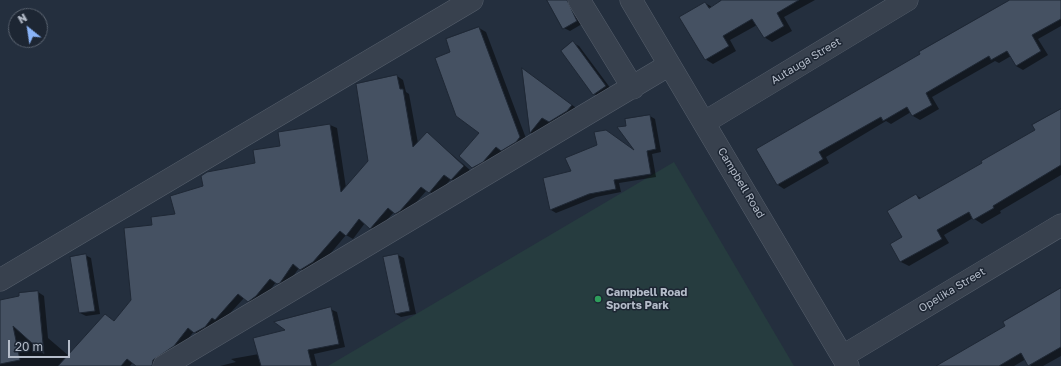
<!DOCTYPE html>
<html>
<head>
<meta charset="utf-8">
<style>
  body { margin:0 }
  #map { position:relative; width:1061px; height:366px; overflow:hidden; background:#242f3e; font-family:"Golos Text",sans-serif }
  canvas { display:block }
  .north { position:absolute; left:8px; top:8px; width:40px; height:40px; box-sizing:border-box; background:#1d2633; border:1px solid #59626f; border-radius:50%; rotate:330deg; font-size:11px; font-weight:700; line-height:16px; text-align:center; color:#b4bcc9 }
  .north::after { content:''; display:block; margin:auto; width:14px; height:18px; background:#8ab4f8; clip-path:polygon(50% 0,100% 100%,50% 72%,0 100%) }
  .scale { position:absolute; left:8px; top:340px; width:62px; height:18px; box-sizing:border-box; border:2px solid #b4bcc9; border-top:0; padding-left:5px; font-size:12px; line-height:14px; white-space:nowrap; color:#b4bcc9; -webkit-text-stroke:3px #1d2633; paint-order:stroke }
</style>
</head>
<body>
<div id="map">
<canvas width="1061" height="366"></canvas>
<div class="north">N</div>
<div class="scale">20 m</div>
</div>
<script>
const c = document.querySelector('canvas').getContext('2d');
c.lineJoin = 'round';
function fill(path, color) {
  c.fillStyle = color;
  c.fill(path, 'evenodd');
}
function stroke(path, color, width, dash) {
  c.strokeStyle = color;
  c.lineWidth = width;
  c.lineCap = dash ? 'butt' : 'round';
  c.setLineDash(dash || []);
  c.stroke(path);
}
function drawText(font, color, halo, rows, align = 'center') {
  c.font = font + ' "Golos Text",sans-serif';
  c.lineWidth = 3;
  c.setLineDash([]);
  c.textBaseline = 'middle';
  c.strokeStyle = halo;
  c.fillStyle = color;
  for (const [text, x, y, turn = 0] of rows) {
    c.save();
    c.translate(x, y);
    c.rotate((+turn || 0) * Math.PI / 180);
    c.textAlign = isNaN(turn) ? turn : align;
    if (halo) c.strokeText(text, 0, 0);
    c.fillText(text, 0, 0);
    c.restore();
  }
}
fill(new Path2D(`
  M674 162 794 366H328Z`), '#263c3f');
fill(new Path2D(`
  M560 0H571L582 24 570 31 564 28Z
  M724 0H815L784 17 792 31 772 42 764 37 757 25 730 40 736 51 713 64 705 59V3L712 7Z
  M1011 0H1061V26L1038 39 1048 55 1023 70 1016 66 1011 56 999 63 995 61 932 97 939 109 920 120 913 116 911 112 891 124 886 121 826 157 829 163 784 189 778 185 922 55Z
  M479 28 486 32 527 141 509 154 503 151 490 165 480 171 473 167 481 133 452 53Z
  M573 43 579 46 611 89 600 97 594 94Z
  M523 70 530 74 579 110 557 126 551 122 538 137 531 133Z
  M397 76 403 80 406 92 409 94 418 143 427 133 470 170 458 183 451 179 436 196 427 190 406 214 401 217 394 212 376 232 365 223 353 239 346 235 320 266 307 273 299 268 286 286 284 287 276 282 263 300 255 304 244 298 221 323 202 336 196 333 195 330 180 349 173 353 165 348 151 366H138L133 362 130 366H0V301L38 292 44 296 48 338 69 356 105 315 115 322 132 300 153 226 176 215 204 187 256 164 282 146 279 133 330 125 337 128 346 188 369 162Z
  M1061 110V175L1000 211 1001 213 982 224 973 218 944 235 949 243 909 266 901 262 891 244 904 237 916 195 922 199 983 163 1036 131Z
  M650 116 655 119 661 152 652 154 656 177 619 183 621 192 596 197 556 213 551 210 572 172 635 152 628 126Z
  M85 255 91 258 100 314 86 316 80 313Z
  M398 255 404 258 416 314 401 317 396 314 384 258Z
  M1061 289V356L1043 366H1031L1026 359 1014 366H936L1007 326Z
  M330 309 337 312 345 347 314 354 317 366H220L236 362 231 359 259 354 287 330Z`), '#0007');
const building = new Path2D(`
  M547 0H567L577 21 563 29Z
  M722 0H799L777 13 784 26 764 38 752 19 723 36 729 46 705 60 679 17 705 2 709 8Z
  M1010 0H1061V19L1032 35 1041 51 1016 66 1007 51 991 60 989 56 926 93 932 105 912 116 907 107 883 121 881 117 819 152 823 159 777 185 756 149 920 54 919 52Z
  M479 27 520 137 516 142 501 151 496 147 483 162 472 168 459 156 479 133 456 116 435 58 450 52 446 39Z
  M573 41 606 86 593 95 561 51Z
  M522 68 572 105 567 111 549 122 542 118 530 133Z
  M397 75 400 89H403L413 147 427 132 464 166 451 180 444 175 429 193 421 187 400 211 395 214 388 208 370 229 359 219 346 236 340 231 313 262 300 270 293 264 280 283 277 284 270 279 256 296 248 302 238 294 215 320 212 318 205 327 194 333 188 328 174 346 153 360 152 366H136L127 359 121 366H58L105 314 114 321 131 300 124 228 152 225 151 217 175 214 170 196 203 186 201 176 207 172 255 163 253 150 280 146 278 132 330 124 341 192 368 161 356 84Z
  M1061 109V165L993 206 994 208 973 220 969 212 937 230 942 239 900 262 890 244 902 237 887 211 916 194 919 199 982 163 981 161 1035 130 1032 125Z
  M650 115 656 149 647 151 651 174 614 180 616 189 589 194 550 210 543 178 571 171 565 158 597 145 594 132 606 130 634 150 617 127 626 126 625 119Z
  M86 254 95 311 79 313 70 257Z
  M398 254 410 311 395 314 383 257Z
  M1061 288V347L1028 366 1021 353 999 366H936L1005 326 1003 322Z
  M38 291 44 354 13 326 20 360 0 364V300L19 296V293Z
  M331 307 339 344 308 350 312 366H261L253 338 285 330 274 322Z`);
fill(building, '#455162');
stroke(building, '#1f2835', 1);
const minor = new Path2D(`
  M579 0 633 88
  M631 0 848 366
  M705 122 907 0
  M0 280 472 0
  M843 356 1061 225
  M164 366 669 65`);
stroke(minor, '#565f6c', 23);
stroke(minor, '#38414e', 22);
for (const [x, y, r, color] of [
  [598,299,4,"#2e9e5b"]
]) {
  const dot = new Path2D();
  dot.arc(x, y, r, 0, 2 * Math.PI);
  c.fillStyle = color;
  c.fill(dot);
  stroke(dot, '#1d2633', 1.5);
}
drawText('11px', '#b4bcc9', '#1d2633', [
  ["Autauga Street",806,61,-31],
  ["Campbell Road",741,183,59],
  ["Opelika Street",952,290,-31]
]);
drawText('bold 11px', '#b4bcc9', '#1d2633', [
  ["Campbell Road",606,293],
  ["Sports Park",606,306]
], 'left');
</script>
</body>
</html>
